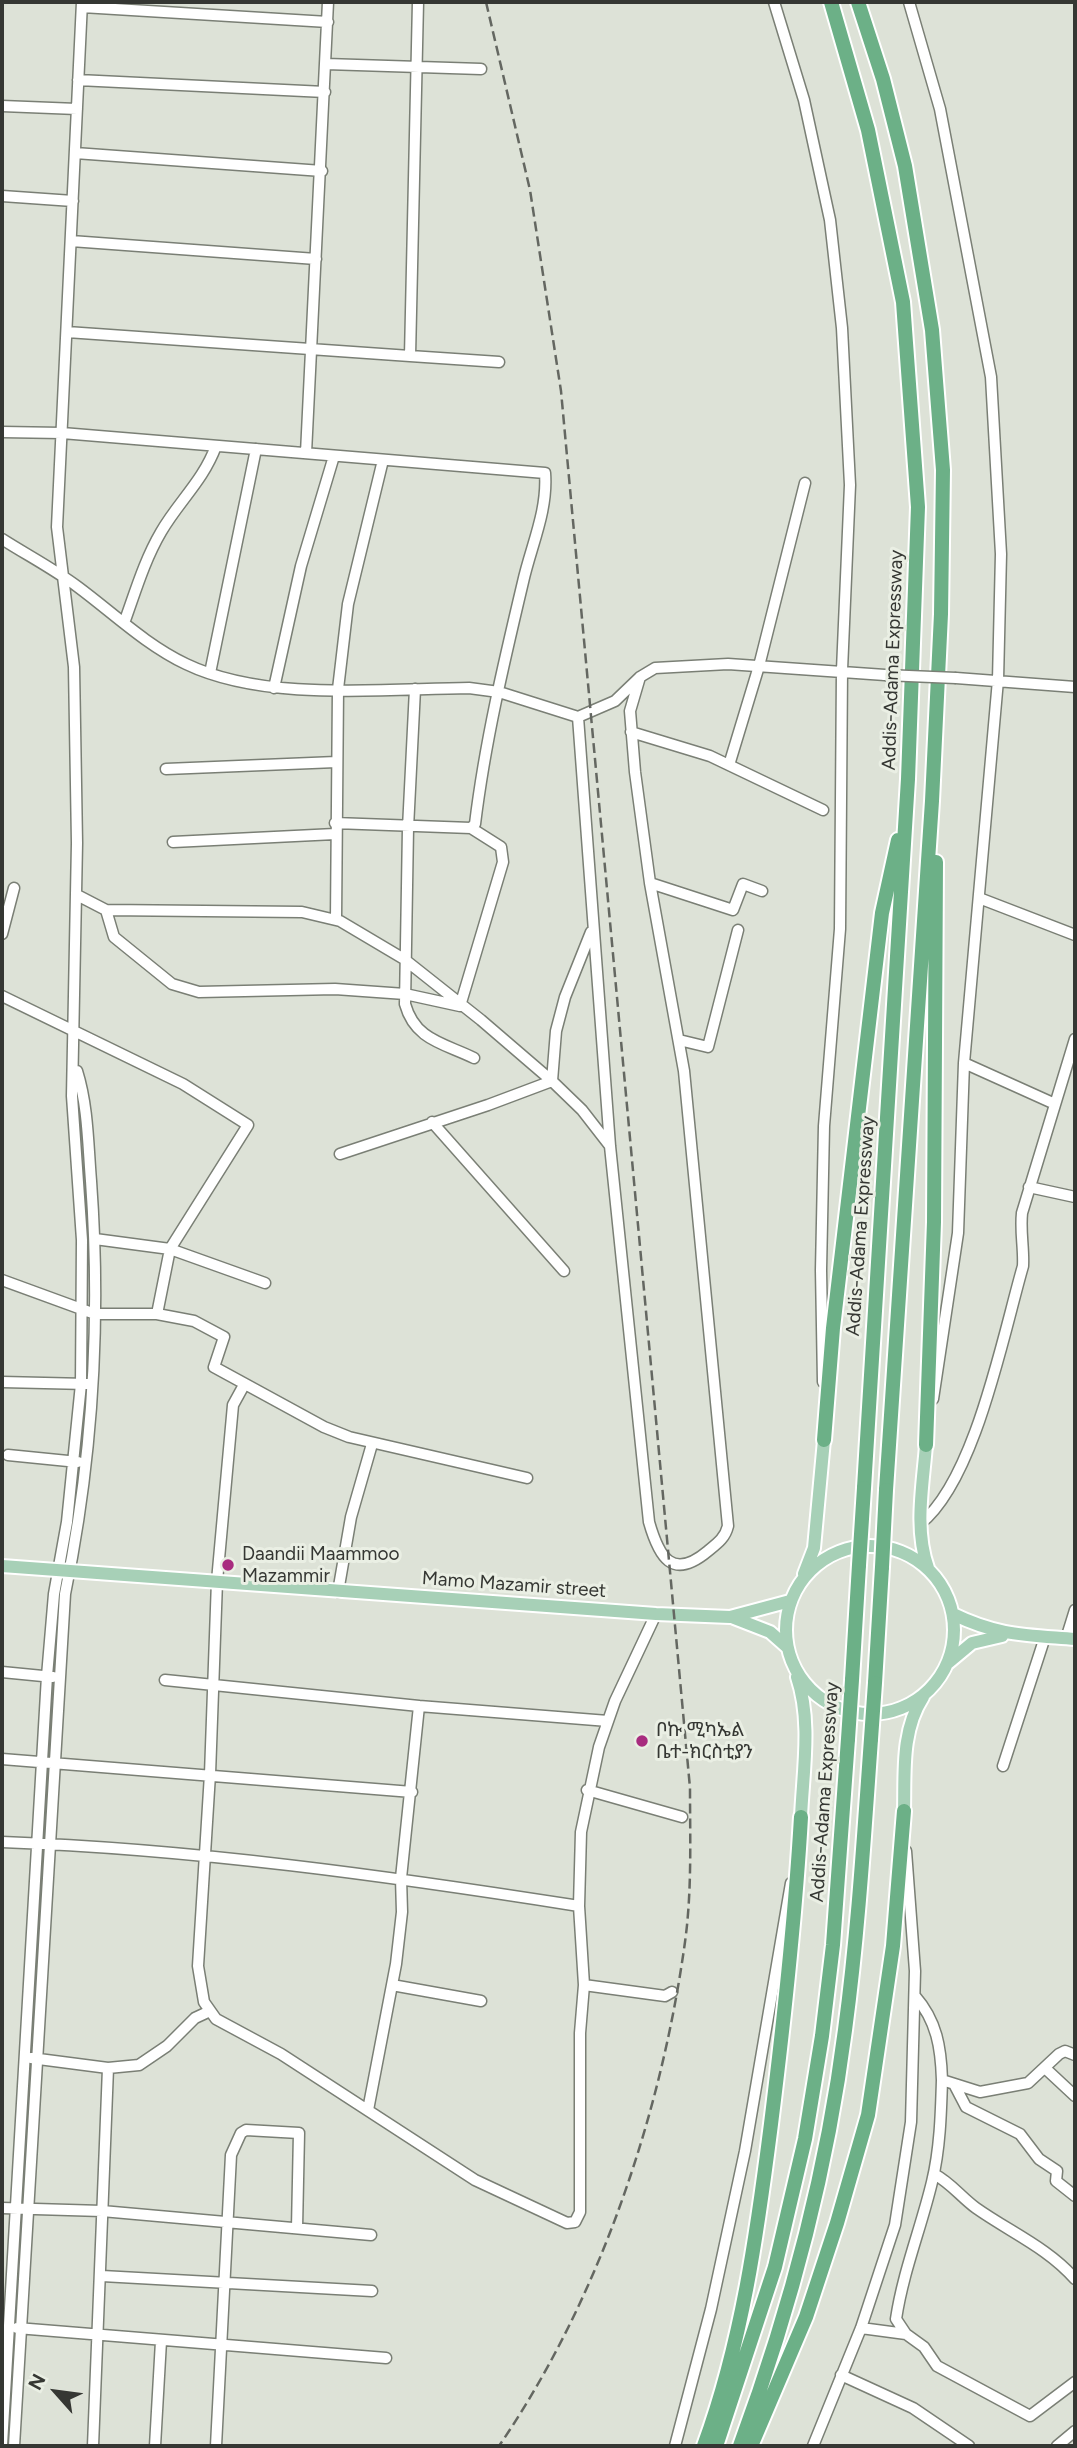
<!DOCTYPE html>
<html>
<head>
<meta charset="utf-8">
<style>
  body { margin:0 }
  #map { position:relative; width:1077px; height:2448px; overflow:hidden; background:#dde2d7; font-family:Figtree,sans-serif }
  canvas { display:block }
  .frame { position:absolute; inset:0; border:4px solid #353733; pointer-events:none }
  .north { position:absolute; left:21px; top:2357px; width:70px; height:70px; -webkit-text-stroke:5px #eaefe4; paint-order:stroke; rotate:298deg; font-size:19px; font-weight:700; line-height:28px; text-align:center; color:#353733 }
  .north::after { content:''; display:block; margin:auto; width:24px; height:32px; background:#353733; clip-path:polygon(50% 0,100% 100%,50% 72%,0 100%) }
</style>
</head>
<body>
<div id="map">
<canvas width="1077" height="2448"></canvas>
<div class="frame"></div>
<div class="north">N</div>
</div>
<script>
const c = document.querySelector('canvas').getContext('2d');
c.lineJoin = 'round';
function stroke(path, color, width, dash) {
  c.strokeStyle = color;
  c.lineWidth = width;
  c.lineCap = dash ? 'butt' : 'round';
  c.setLineDash(dash || []);
  c.stroke(path);
}
function drawText(font, color, halo, rows, align = 'center') {
  c.font = font + ' Figtree,"Noto Sans Ethiopic",sans-serif';
  c.lineWidth = 6;
  c.setLineDash([]);
  c.textBaseline = 'middle';
  c.strokeStyle = halo;
  c.fillStyle = color;
  for (const [text, x, y, turn = 0] of rows) {
    c.save();
    c.translate(x, y);
    c.rotate((+turn || 0) * Math.PI / 180);
    c.textAlign = isNaN(turn) ? turn : align;
    if (halo) c.strokeText(text, 0, 0);
    c.fillText(text, 0, 0);
    c.restore();
  }
}
const minor = new Path2D(`
  M774 2 804 100 830 220 842 328 850 485 842 670 840 929 824 1126 821 1270 823 1382
  M909 2 940 109 991 377 1001 554 998 680 964 1063 958 1233 933 1399
  M82 7 328 22
  M326 64 481 69
  M78 80 325 92
  M2 106 77 109
  M75 153 322 171
  M2 196 73 201
  M71 241 316 259
  M67 332 410 356 418 2
  M410 356 499 362
  M2 432 62 433 545 473C548 511 531 546 523 582 504 662 485 742 475 824L471 828
  M306 453 328 2
  M2 539C27 555 54 569 78 587 113 613 146 645 186 664 265 702 382 689 469 688L499 692 578 717 615 701 640 677 655 668 728 664 885 675
  M124 623C135 593 144 561 161 532 179 501 203 481 216 446
  M210 673 256 449
  M956 678 1075 687
  M274 688 301 566 334 456
  M415 689 408 828 405 1004C415 1040 443 1043 474 1058
  M578 717 610 1146 649 1522C659 1557 672 1581 708 1551 718 1543 725 1538 728 1526L684 1071 650 883 635 772 630 711 640 677
  M631 732 710 756 823 810
  M729 765 759 666 805 483
  M166 769 336 762
  M173 842 335 834
  M650 883 733 910 743 884 762 891
  M77 895 106 910 302 912 340 921 404 959 481 1020 552 1081 582 1110 610 1146
  M979 898 1075 935
  M106 910 114 937 172 984 199 992 335 989 405 994 460 1006 503 862 501 847 471 828 335 823
  M336 919 338 689 348 604 383 460
  M2 934 14 888
  M2 996 183 1084 248 1125 170 1249 157 1314
  M679 1040 708 1047 738 930
  M964 1063 1055 1104
  M432 1122 564 1271
  M340 1154 488 1105 552 1081 556 1031 565 997 591 932
  M1029 1187 1075 1197
  M95 1239 170 1249 265 1283
  M2 1280 95 1314H157L194 1321 224 1337 214 1367 324 1427 349 1437 527 1478
  M2 1382 87 1384
  M244 1385 233 1405 217 1581 210 1774 198 1966 204 2002 216 2019 281 2054 475 2180 567 2223 575 2222 580 2212V2033L584 1985 579 1906 581 1832 599 1747 615 1701 656 1614
  M8 1455 78 1462
  M920 1524C975 1481 1003 1335 1023 1266 1024 1248 1020 1232 1022 1213L1075 1039
  M338 1592 351 1517 372 1444
  M1066 1639 1075 1610
  M2 1672 53 1677
  M165 1680 419 1706 608 1721
  M2 1759 412 1792
  M1003 1766 1045 1637
  M587 1790 682 1817
  M2 1842C195 1849 388 1876 579 1906
  M392 1985 481 2001
  M584 1985 665 1996 672 1992
  M915 1996C937 2021 941 2048 942 2080L980 2092 1028 2083 1059 2054 1065 2051 1075 2055
  M31 2058 108 2068 139 2065 167 2046 195 2018 210 2011
  M1046 2069 1075 2096
  M954 2084 966 2107 1020 2134 1039 2159 1057 2171 1056 2181 1075 2196
  M368 2110 396 1964 402 1912 401 1878 419 1706
  M934 2174C951 2183 961 2197 976 2208 1010 2232 1048 2248 1075 2279
  M2 2208 102 2211 371 2235
  M102 2276 372 2291
  M17 2328 386 2358
  M861 2328 906 2334 924 2347 937 2366 1030 2416 1075 2382
  M906 2334 896 2319C903 2272 921 2228 932 2182 940 2149 941 2114 942 2080
  M841 2375 913 2408 969 2446
  M2 2445 47 1676 54 1594 67 1522 81 1384 82 1240 72 1096 77 843 74 667 57 527 82 2
  M14 2446 65 1594C93 1458 101 1319 91 1181 88 1144 88 1106 77 1071
  M93 2446 108 2068
  M155 2446 161 2341
  M216 2446 231 2155 241 2133 246 2130 299 2133 297 2228
  M675 2446 711 2309 745 2151 791 1883
  M813 2446 861 2328 895 2225 911 2122 915 1971 906 1851
  M1057 2446 1075 2431`);
const major = new Path2D(`
  M926 1445C923 1485 914 1529 928 1568
  M786 1630a84 84 0 1 1 168 0a84 84 0 1 1-168 0Z
  M2 1566 656 1614 730 1617 790 1601
  M804 1574 814 1548 824 1440
  M953 1614C998 1636 1026 1635 1075 1639
  M734 1618 770 1632 787 1647
  M948 1663 972 1643 1002 1636
  M797 1677C812 1721 803 1771 801 1817
  M904 1811C905 1772 901 1731 923 1697`);
const highway = new Path2D(`
  M831 2 868 130 903 302 918 507 908 779 864 1488
  M858 2 883 79 905 166 932 330 943 470 941 614 932 801 886 1490
  M824 1440 833 1328 882 913 898 840
  M926 1445 934 1222 936 862
  M852 1680 859 1565
  M875 1683 882 1567
  M704 2446C742 2342 757 2234 771 2124 784 2020 795 1921 801 1817
  M716 2446 775 2267 805 2139 822 2036 833 1945 848 1739
  M740 2446C789 2313 827 2171 845 2030 858 1934 864 1836 871 1739
  M751 2446 806 2317 837 2223 868 2115 893 1946 904 1811`);
stroke(minor, '#7a7f75', 13);
stroke(major, '#fff', 16);
stroke(highway, '#fff', 18);
stroke(minor, '#fff', 10);
stroke(major, '#a7d0b7', 12);
stroke(highway, '#6cb087', 14);
stroke(new Path2D(`
  M486 2 530 190 561 391 690 1788C690 1839 692 1891 685 1942 661 2116 599 2300 499 2446`), '#646761', 2.5, [10, 5]);
const minorBridge = new Path2D(`
  M885 675 956 678`);
const highwayBridge = new Path2D(`
  M859 1565 864 1488
  M882 1567 886 1490
  M848 1739 852 1680
  M871 1739 875 1683`);
stroke(minorBridge, '#7a7f75', 13, []);
stroke(highwayBridge, '#fff', 18, []);
stroke(minorBridge, '#fff', 10);
stroke(highwayBridge, '#6cb087', 14);
for (const [x, y, r, color] of [
  [228,1565,7,"#a82c7f"],
  [642,1741,7,"#a82c7f"]
]) {
  const dot = new Path2D();
  dot.arc(x, y, r, 0, 2 * Math.PI);
  c.fillStyle = color;
  c.fill(dot);
  stroke(dot, '#eaefe4', 2.5);
}
drawText('19px', '#353733', '#eaefe4', [
  ["Addis-Adama Expressway",893,660,-88],
  ["Addis-Adama Expressway",861,1226,-86],
  ["Mamo Mazamir street",514,1585,4],
  ["Addis-Adama Expressway",825,1792,-86]
]);
drawText('19px', '#353733', '#eaefe4', [
  ["Daandii Maammoo",242,1554],
  ["Mazammir",242,1576],
  ["ቦኩ ሚካኤል",656,1730],
  ["ቤተ-ክርስቲያን",656,1752]
], 'left');
</script>
</body>
</html>
